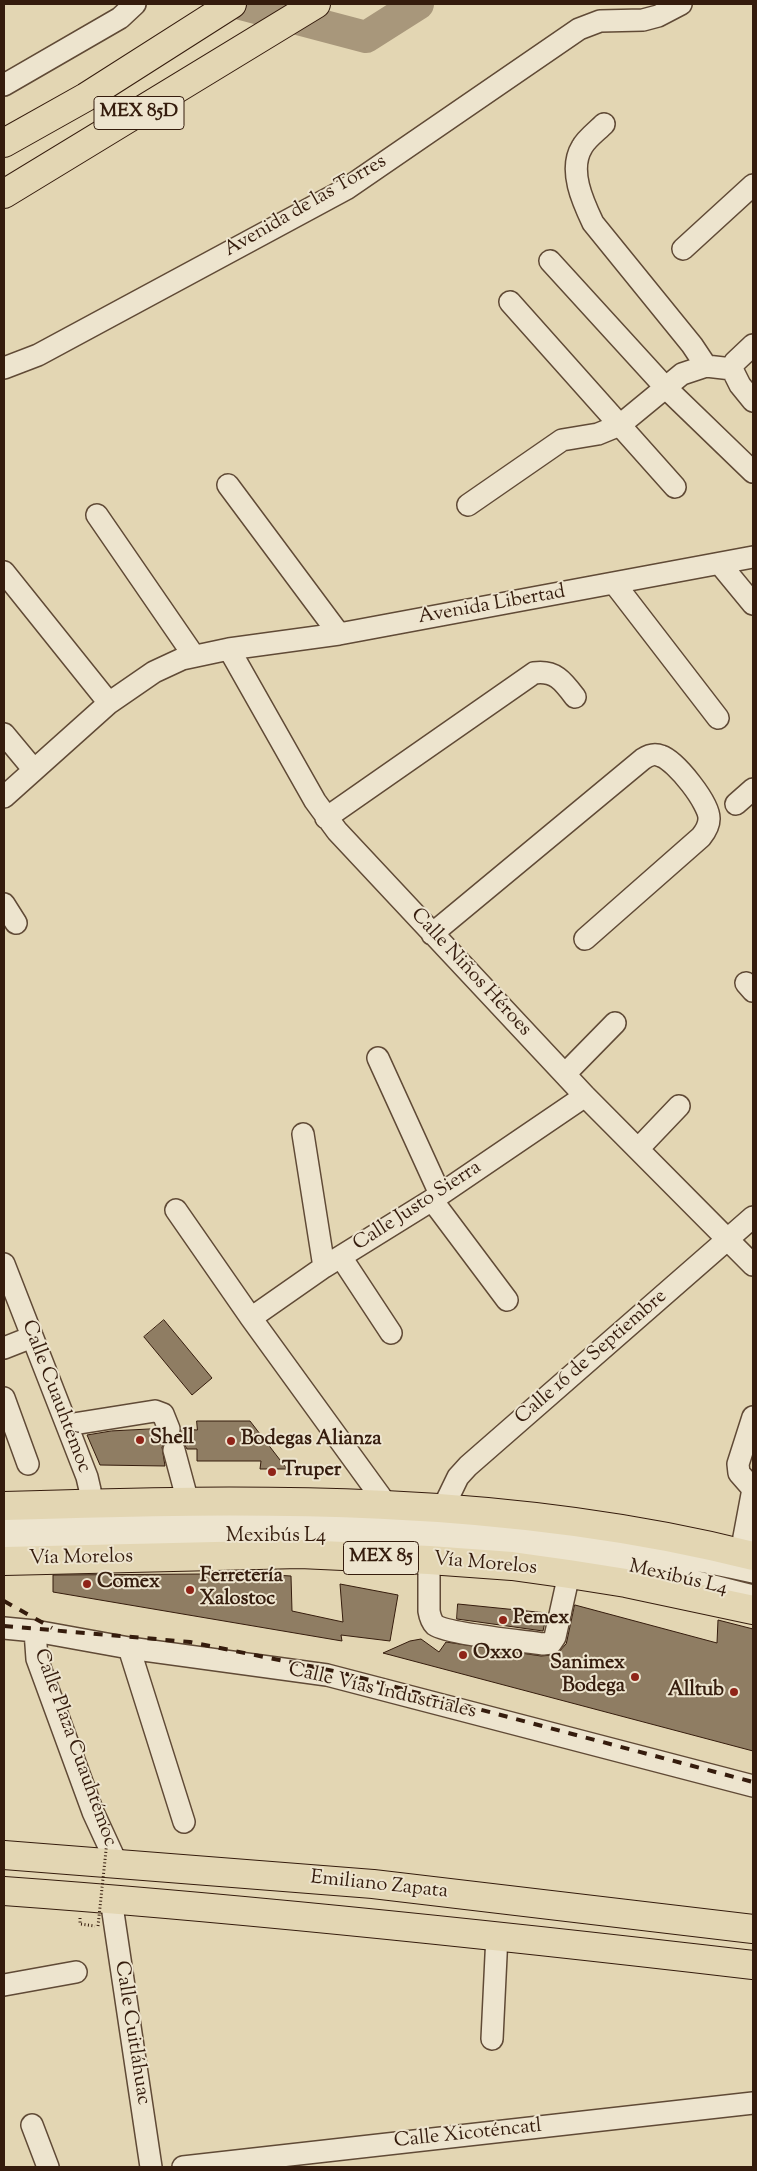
<!DOCTYPE html>
<html>
<head>
<meta charset="utf-8">
<style>
  body { margin:0 }
  #map { position:relative; width:757px; height:2171px; overflow:hidden; background:#e3d6b3; font-family:"Sorts Mill Goudy",serif }
  canvas { display:block }
  .frame { position:absolute; inset:0; border:5px solid #351c0d; pointer-events:none }
</style>
</head>
<body>
<div id="map">
<canvas width="757" height="2171"></canvas>
<div class="frame"></div>
</div>
<script>
const c = document.querySelector('canvas').getContext('2d');
c.lineJoin = 'round';
function stroke(path, color, width, dash) {
  c.strokeStyle = color;
  c.lineWidth = width;
  c.lineCap = dash ? 'butt' : 'round';
  c.setLineDash(dash || []);
  c.stroke(path);
}
function fill(path, color) {
  c.fillStyle = color;
  c.fill(path, 'evenodd');
}
function drawText(font, color, halo, rows, align = 'center') {
  c.font = font + ' "Sorts Mill Goudy",serif';
  c.lineWidth = 4;
  c.setLineDash([]);
  c.textBaseline = 'middle';
  c.strokeStyle = halo;
  c.fillStyle = color;
  for (const [text, x, y, turn = 0] of rows) {
    c.save();
    c.translate(x, y);
    c.rotate((+turn || 0) * Math.PI / 180);
    c.textAlign = isNaN(turn) ? turn : align;
    if (halo) c.strokeText(text, 0, 0);
    c.fillText(text, 0, 0);
    c.restore();
  }
}
stroke(new Path2D(`
  M241 4 366 37 418 4`), '#a8977b', 32);
const building = new Path2D(`
  M164 1320 212 1378 192 1395 144 1337Z
  M197 1421H250L287 1469H260L261 1461H197V1449H187L183 1442 177 1438 181 1429 197 1430Z
  M156 1429 161 1438 166 1441 162 1447 165 1466 100 1465 87 1435 111 1431Z
  M257 1571V1574L291 1576 292 1611 343 1622 340 1584 398 1595 390 1641 341 1635 342 1641 53 1592V1575L204 1574V1572Z
  M458 1604 547 1613 543 1631 457 1619Z
  M575 1605 717 1643 718 1620 753 1629V1751L383 1653 410 1641 421 1639 439 1652 446 1642 541 1656 553 1655 558 1653 566 1644Z`);
fill(building, '#8f7d63');
stroke(building, '#351c0d', 1);
const minor = new Path2D(`
  M4 85 120 18 135 4
  M604 124C597 131 586 139 582 147 568 170 583 202 593 223L692 345 706 366 732 369
  M683 249 753 185
  M550 261 665 387 753 472
  M510 302 675 487
  M753 345 735 362 732 369 740 385 753 401
  M4 368 38 355 346 189 579 29 600 21 643 20 658 16 681 4
  M228 485 339 634
  M468 505 562 440 598 434 620 425 682 374 706 366
  M97 515 194 656
  M720 564 753 604
  M4 572 109 703
  M614 583 718 718
  M229 649 315 801 337 831 585 1096 753 1265
  M4 734 34 770
  M4 797 109 703 154 672 182 659 229 649 339 634 753 557
  M736 804 753 789
  M326 818 534 673C555 670 563 681 575 697
  M4 904 16 923
  M432 934 643 759C649 755 654 753 661 756 676 761 710 804 709 819 709 826 705 832 701 837L585 939
  M746 983 753 991
  M378 1058 440 1194
  M565 1074 615 1023
  M303 1134 324 1267
  M638 1149 679 1106
  M432 1200 507 1300
  M176 1210 251 1318 386 1504
  M341 1257 391 1333
  M4 1264 87 1477 90 1490V1503
  M251 1318 324 1267 432 1200 585 1096
  M4 1348 32 1337
  M4 1398 28 1464
  M67 1425 155 1411 163 1414 169 1429
  M174 1450 188 1502
  M443 1508 458 1477 468 1466 753 1217
  M4 1523 255 1518C301 1523 348 1521 395 1524 516 1533 635 1545 753 1572
  M4 1542C203 1538 404 1529 602 1562 653 1570 703 1583 753 1596
  M741 1553 753 1489 739 1473 738 1464 753 1417
  M429 1560V1611C430 1617 431 1621 435 1625 448 1634 523 1641 543 1644L551 1643 555 1637 569 1574
  M4 1628 35 1631 129 1648 327 1675 753 1786
  M35 1631 37 1659 93 1812 117 1864
  M129 1648 184 1822
  M111 1899 151 2167
  M4 1985 76 1972
  M492 2039 497 1935
  M32 2125 48 2167
  M183 2167 753 2103`);
const major = new Path2D(`
  M4 1506C255 1498 508 1494 753 1556
  M4 1561 300 1554 429 1560 512 1566 569 1574 626 1583 753 1610
  M4 1855 373 1884 753 1929
  M4 1891C254 1909 504 1936 753 1965`);
const highway = new Path2D(`
  M4 143 86 97 232 4
  M4 194 316 4`);
stroke(minor, '#604a36', 24);
stroke(major, '#351c0d', 30);
stroke(highway, '#351c0d', 30);
stroke(new Path2D(`
  M80 1918V1924L95 1926`), '#351c0d', 3, [1, 2.5]);
stroke(minor, '#ede4ce', 21);
stroke(major, '#e3d6b3', 28);
stroke(highway, '#e3d6b3', 28);
stroke(new Path2D(`
  M4 1601 52 1628
  M4 1626 190 1642 339 1672 753 1782`), '#351c0d', 4, [9, 9]);
stroke(new Path2D(`
  M98 1926 109 1822`), '#351c0d', 3, [1, 2.5]);
for (const [x, y, r, color] of [
  [140,1440,5,"#8f2418"],
  [231,1441,5,"#8f2418"],
  [272,1472,5,"#8f2418"],
  [87,1584,5,"#8f2418"],
  [190,1590,5,"#8f2418"],
  [503,1620,5,"#8f2418"],
  [463,1655,5,"#8f2418"],
  [635,1677,5,"#8f2418"],
  [734,1692,5,"#8f2418"]
]) {
  const dot = new Path2D();
  dot.arc(x, y, r, 0, 2 * Math.PI);
  c.fillStyle = color;
  c.fill(dot);
  stroke(dot, '#ede4ce', 2);
}
for (const [x, y, w] of [
  [139,113,90],
  [381,1558,75]
]) {
  const box = new Path2D();
  box.roundRect(x - w / 2, y - 16.5, w, 33, 4);
  c.fillStyle = '#ede4ce';
  c.fill(box);
  stroke(box, '#351c0d', 1);
}
drawText('bold 19px', '#351c0d', null, [
  ["MEX 85D",139,113],
  ["MEX 85",381,1558]
]);
drawText('20px', '#351c0d', '#ede4ce', [
  ["Avenida de las Torres",306,207,-30],
  ["Avenida Libertad",492,606,-10],
  ["Calle Niños Héroes",470,973,47],
  ["Calle Justo Sierra",418,1207,-33],
  ["Calle 16 de Septiembre",592,1358,-41],
  ["Calle Cuauhtémoc",55,1397,69],
  ["Mexibús L4",276,1538],
  ["Vía Morelos",81,1559,-1],
  ["Vía Morelos",485,1565,5],
  ["Mexibús L4",678,1579,13],
  ["Calle Vías Industriales",382,1692,13],
  ["Calle Plaza Cuauhtémoc",74,1748,70],
  ["Emiliano Zapata",379,1886,6],
  ["Calle Cuitláhuac",131,2033,81],
  ["Calle Xicoténcatl",468,2135,-6]
]);
drawText('bold 20px', '#351c0d', '#ede4ce', [
  ["Shell",150,1440],
  ["Bodegas Alianza",241,1441],
  ["Truper",282,1472],
  ["Ferretería",200,1578],
  ["Xalostoc",200,1601],
  ["Comex",97,1584],
  ["Pemex",513,1620],
  ["Oxxo",473,1655],
  ["Sanimex",625,1665,"right"],
  ["Bodega",625,1688,"right"],
  ["Alltub",724,1692,"right"]
], 'left');
</script>
</body>
</html>
